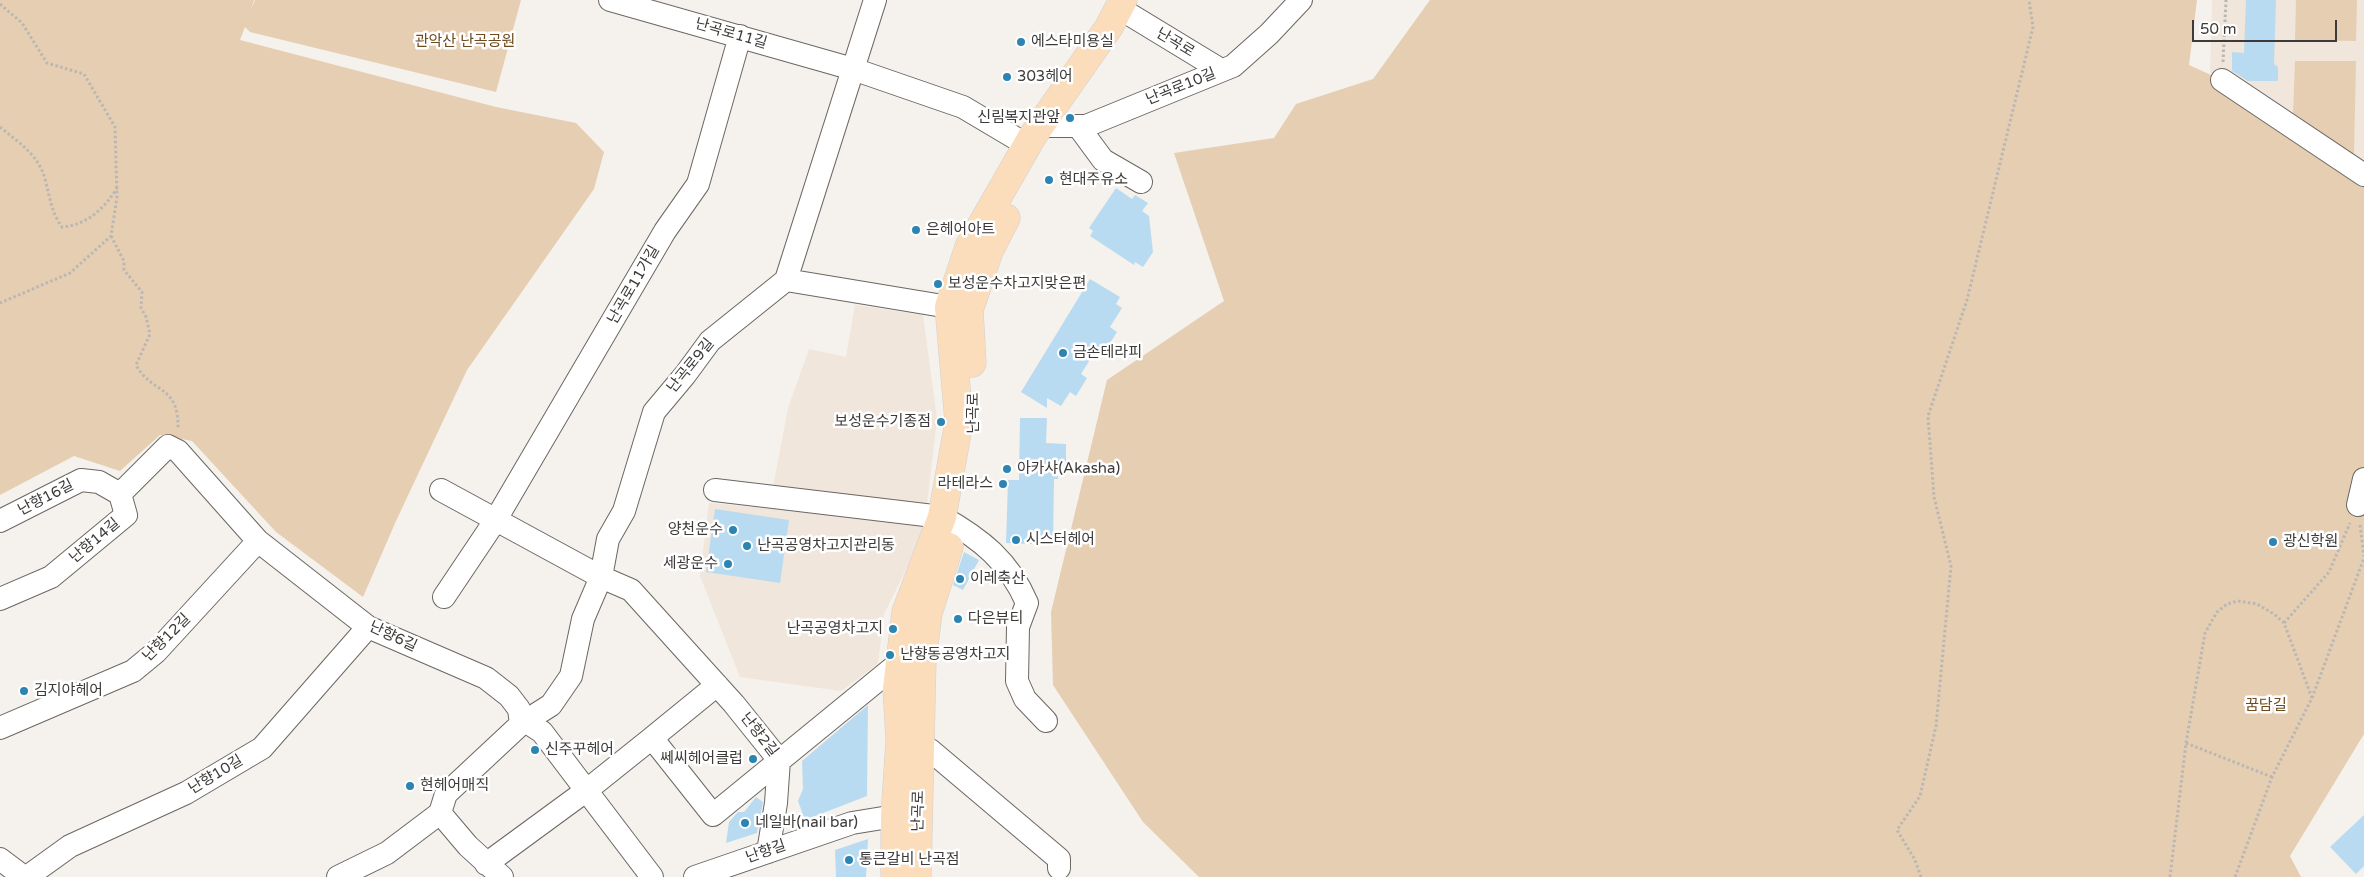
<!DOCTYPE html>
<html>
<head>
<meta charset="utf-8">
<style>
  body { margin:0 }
  #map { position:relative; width:2364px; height:877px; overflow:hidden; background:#f5f1ec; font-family:"Varela Round",sans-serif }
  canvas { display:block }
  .scale { position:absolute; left:2192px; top:20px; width:145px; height:22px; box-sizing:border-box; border:2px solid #3d3b39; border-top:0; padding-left:6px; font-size:15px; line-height:18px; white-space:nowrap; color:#3d3b39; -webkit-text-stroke:4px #fff; paint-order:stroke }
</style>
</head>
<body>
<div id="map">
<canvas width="2364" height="877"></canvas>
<div class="scale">50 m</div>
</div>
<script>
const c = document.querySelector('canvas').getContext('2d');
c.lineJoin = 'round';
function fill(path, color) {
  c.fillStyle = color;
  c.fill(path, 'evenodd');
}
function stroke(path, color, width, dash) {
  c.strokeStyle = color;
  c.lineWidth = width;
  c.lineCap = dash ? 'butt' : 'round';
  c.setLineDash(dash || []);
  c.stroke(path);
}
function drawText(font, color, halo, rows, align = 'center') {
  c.font = font + ' "Varela Round","Noto Sans KR",sans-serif';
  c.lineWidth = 5;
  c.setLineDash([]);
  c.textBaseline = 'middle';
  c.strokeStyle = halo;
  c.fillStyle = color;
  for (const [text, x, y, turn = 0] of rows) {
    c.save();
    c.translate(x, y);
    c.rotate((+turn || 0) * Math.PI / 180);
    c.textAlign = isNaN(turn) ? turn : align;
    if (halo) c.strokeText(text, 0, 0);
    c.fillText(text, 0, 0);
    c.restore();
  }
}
fill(new Path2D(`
  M2212 0H2364V175L2210 72Z
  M855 305 923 315 937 419 927 504 773 487 788 408 809 349 846 357Z
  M709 503 929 523 884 614 878 664 841 691 740 677 700 576Z`), '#f0e6db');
fill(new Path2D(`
  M0 0H254L251 9 255 0H521L496 92 250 32 245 27 240 40 496 107 576 123 604 152 594 189 467 370 396 521 363 597 276 532 192 441 160 435 120 471 74 456 0 495Z
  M1430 0H2197L2189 65 2222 80 2364 175V734L2290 856 2301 877H1199L1143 822 1053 685 1051 612 1107 380 1224 301 1174 153 1274 138 1296 104 1373 79Z
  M2296 0H2357L2356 41 2295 40Z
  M2295 61H2356L2354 155 2293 113Z`), '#e6ceb3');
fill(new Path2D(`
  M2246 0H2276L2274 64 2278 67V81H2248L2232 71V52L2244 53Z
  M1116 188 1132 199 1135 195 1148 203 1142 211 1149 216 1153 252 1143 267 1135 262 1134 265 1090 236 1093 231 1089 228Z
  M1090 279 1120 297 1116 304 1122 308 1110 327 1117 332 1105 351 1098 347 1081 374 1087 378 1076 396 1070 392 1061 406 1047 398V408L1021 392Z
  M1020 418H1047L1046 443 1066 444V468H1058V479H1054L1053 541H1032V544L1006 543 1008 480H1019Z
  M715 509 789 520 780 583 706 572Z
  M964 552 979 560 963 590 953 585Z
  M868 705 867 796 805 820 798 801 803 789 802 761Z
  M756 797 763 802 757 833 726 843 729 822 738 812H744Z
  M2364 815V866L2356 874 2330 847Z
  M868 839 866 877H836L835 850Z`), '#b9dbf1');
const minor = new Path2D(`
  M610 0 853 69 963 107 1027 145
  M1119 8 1221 70
  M2222 80 2364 175
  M1038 126H1086L1233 66 1269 34 1301 0
  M1078 126 1103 160 1141 182
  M786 280 875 0
  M441 490 601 577 631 590 734 704 779 760 776 803 768 852
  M715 490 942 517C981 539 1009 561 1027 603L1018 627 1017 681 1025 699 1046 721
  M2358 505 2364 479
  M0 521 81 480 99 482 120 494
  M444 597 495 521 665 231 698 184 740 36
  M0 599 51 577 126 515 120 494 168 446 178 451 258 541 368 627 486 678 509 696 519 709 521 724 446 794 440 813
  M717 685 652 738 713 815 900 662
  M525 721 542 732 652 877
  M521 724 551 705 571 676 583 619 601 577 608 539 624 511 654 412 685 375 710 341 786 280 949 307
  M0 728 133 671 156 652 258 541
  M906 743 930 750 1059 859V868
  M440 813 468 846 502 877
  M0 859 24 877
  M486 864 587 790 652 738
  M27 877 70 846 186 793 262 748 368 627
  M338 877 387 853 440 813
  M695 877 852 823 895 816`);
const major = new Path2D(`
  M972 363 969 310 989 251 1006 218
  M895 877V816L900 741 897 689 906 612 942 517 959 422 949 307 969 247 1032 137 1109 27 1123 0
  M917 877 922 659 928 613 949 547`);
stroke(minor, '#6b6763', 24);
stroke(major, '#d0d0cf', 29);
stroke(new Path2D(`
  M0 4 22 23 47 63 84 74 115 127 117 197 111 236 70 273 0 303
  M2223 62 2226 0
  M0 127C18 142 39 155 45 179 50 197 51 212 62 227 87 225 104 209 117 188
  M111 236 124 261V270L142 292 141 308 146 317 150 334 136 365C153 395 179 384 178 429
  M2360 525 2364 556
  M2284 623 2329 572 2350 523
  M2312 698 2364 558
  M2186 743 2272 777
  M1921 877 1915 860 1897 830 1920 796 1936 726 1951 566 1934 497 1928 416 1967 300 2033 27 2029 0
  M2170 877 2186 743 2205 633 2217 612 2227 604 2238 601 2257 604 2274 614 2284 623 2312 698 2272 777 2235 877`), '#bab7b3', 3, [2.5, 2.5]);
stroke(minor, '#fff', 22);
stroke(major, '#fbddbb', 28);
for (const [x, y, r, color] of [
  [1021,42,5,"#2b84b2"],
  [1007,77,5,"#2b84b2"],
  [1070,118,5,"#2b84b2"],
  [1049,180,5,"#2b84b2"],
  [916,230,5,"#2b84b2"],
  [938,284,5,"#2b84b2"],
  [1063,353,5,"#2b84b2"],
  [941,422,5,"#2b84b2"],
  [1007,469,5,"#2b84b2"],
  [1003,484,5,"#2b84b2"],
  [733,530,5,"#2b84b2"],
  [1016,540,5,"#2b84b2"],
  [2273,542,5,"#2b84b2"],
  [747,546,5,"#2b84b2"],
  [728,564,5,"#2b84b2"],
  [960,579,5,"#2b84b2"],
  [958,619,5,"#2b84b2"],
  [893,629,5,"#2b84b2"],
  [890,655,5,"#2b84b2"],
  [24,691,5,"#2b84b2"],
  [535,750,5,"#2b84b2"],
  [753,759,5,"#2b84b2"],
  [410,786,5,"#2b84b2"],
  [745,823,5,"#2b84b2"],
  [849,860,5,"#2b84b2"]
]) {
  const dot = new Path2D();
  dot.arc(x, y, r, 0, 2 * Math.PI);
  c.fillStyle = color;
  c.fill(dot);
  stroke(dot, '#fff', 2);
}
drawText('15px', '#3d3b39', '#fff', [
  ["난곡로11길",731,34,16],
  ["난곡로",1175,43,31],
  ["난곡로10길",1181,87,-22],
  ["난곡로11가길",634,285,-60],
  ["난곡로9길",691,366,-51],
  ["난곡로",974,413,-90],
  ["난향16길",46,498,-27],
  ["난향14길",95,541,-40],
  ["난향6길",393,637,25],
  ["난향12길",167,638,-45],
  ["난향2길",759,735,52],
  ["난향10길",216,775,-31],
  ["난곡로",919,811,-89],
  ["난향길",766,852,-19]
]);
drawText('15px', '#6e4b1e', '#fff', [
  ["관악산 난곡공원",465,42],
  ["꿈담길",2266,706]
]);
drawText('15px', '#3d3b39', '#fff', [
  ["에스타미용실",1031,42],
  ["303헤어",1017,77],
  ["신림복지관앞",1060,118,"right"],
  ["현대주유소",1059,180],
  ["은헤어아트",926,230],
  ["보성운수차고지맞은편",948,284],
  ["금손테라피",1073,353],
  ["보성운수기종점",931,422,"right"],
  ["아카샤(Akasha)",1017,469],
  ["라테라스",993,484,"right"],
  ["양천운수",723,530,"right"],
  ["시스터헤어",1026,540],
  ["광신학원",2283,542],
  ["난곡공영차고지관리동",757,546],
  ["세광운수",718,564,"right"],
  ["이레축산",970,579],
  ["다은뷰티",968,619],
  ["난곡공영차고지",883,629,"right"],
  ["난향동공영차고지",900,655],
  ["김지야헤어",34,691],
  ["신주꾸헤어",545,750],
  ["쎄씨헤어클럽",743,759,"right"],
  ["현헤어매직",420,786],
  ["네일바(nail bar)",755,823],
  ["통큰갈비 난곡점",859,860]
], 'left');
</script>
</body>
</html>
